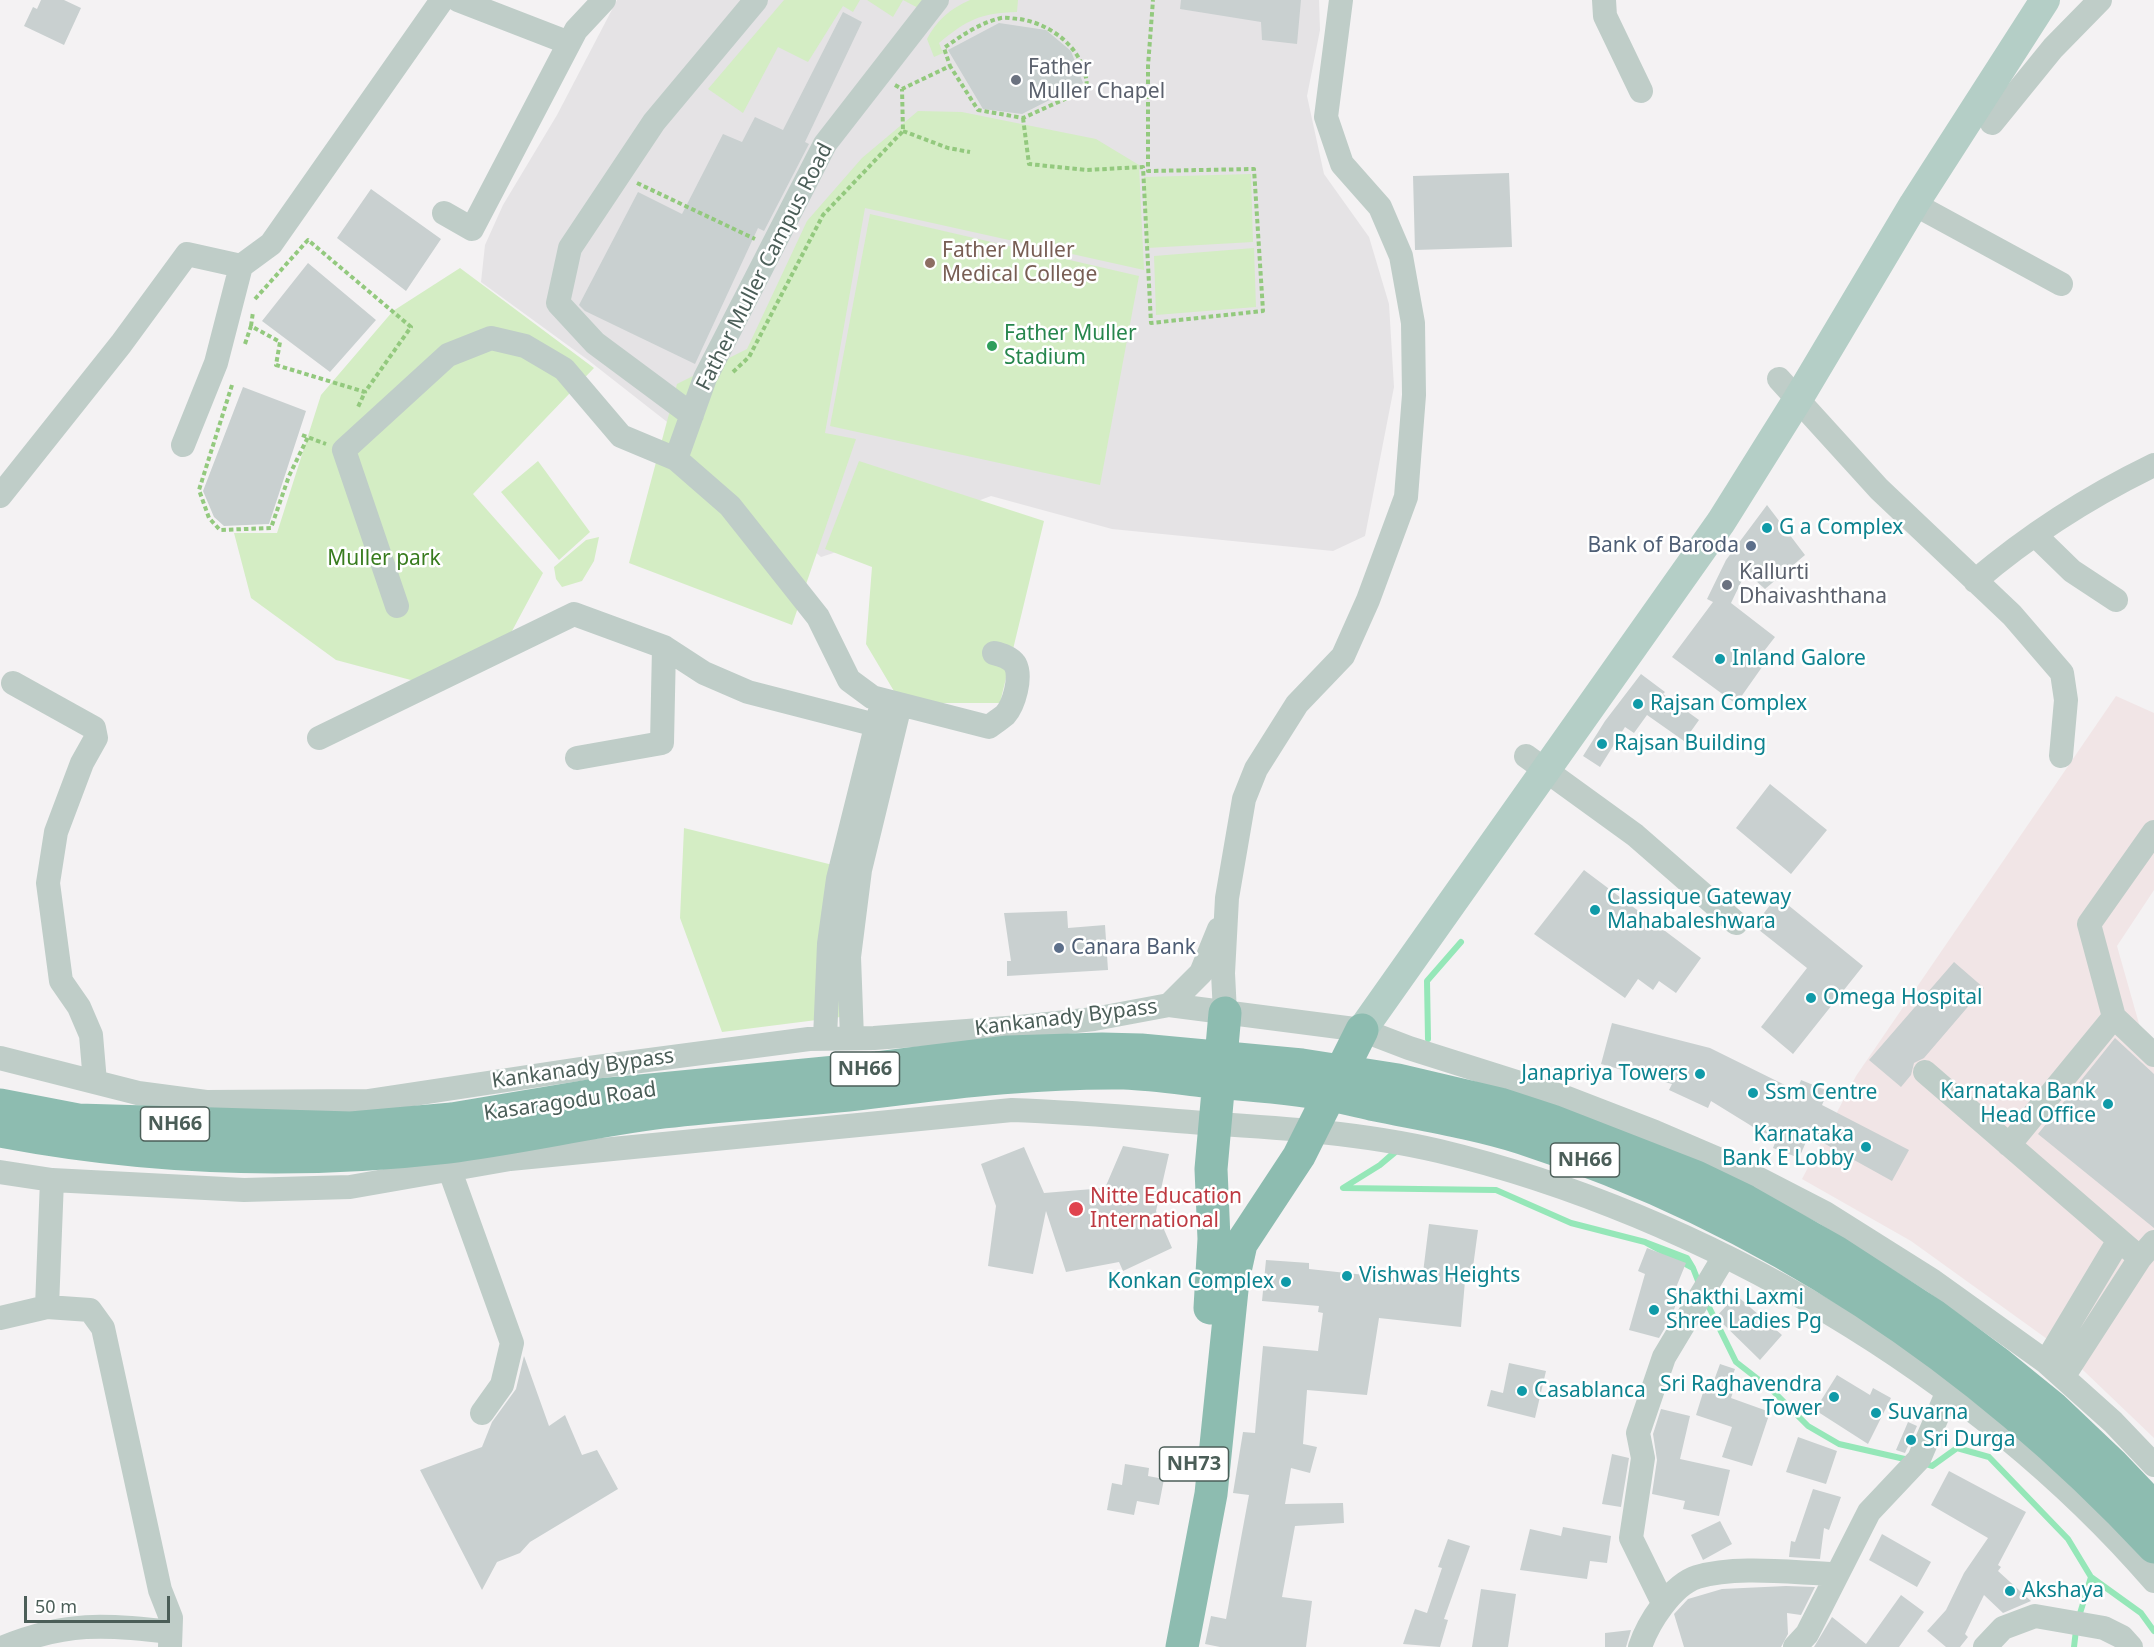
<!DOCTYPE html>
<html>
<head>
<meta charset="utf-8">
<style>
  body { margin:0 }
  #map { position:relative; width:2154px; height:1647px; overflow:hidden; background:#f4f2f3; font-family:"Noto Sans",sans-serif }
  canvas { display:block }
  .scale { position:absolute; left:24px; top:1596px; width:146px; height:27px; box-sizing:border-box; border:3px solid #4b5e58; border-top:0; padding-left:8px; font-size:18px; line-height:21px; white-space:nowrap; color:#4b5e58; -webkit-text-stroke:4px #fff; paint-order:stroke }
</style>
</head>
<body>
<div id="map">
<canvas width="2154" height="1647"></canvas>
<div class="scale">50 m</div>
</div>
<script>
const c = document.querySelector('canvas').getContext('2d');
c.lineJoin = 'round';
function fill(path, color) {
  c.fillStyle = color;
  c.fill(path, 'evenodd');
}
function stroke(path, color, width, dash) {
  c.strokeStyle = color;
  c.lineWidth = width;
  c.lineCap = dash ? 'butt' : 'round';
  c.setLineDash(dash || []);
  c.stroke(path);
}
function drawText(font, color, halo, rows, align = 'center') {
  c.font = font + ' "Noto Sans",sans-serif';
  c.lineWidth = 5;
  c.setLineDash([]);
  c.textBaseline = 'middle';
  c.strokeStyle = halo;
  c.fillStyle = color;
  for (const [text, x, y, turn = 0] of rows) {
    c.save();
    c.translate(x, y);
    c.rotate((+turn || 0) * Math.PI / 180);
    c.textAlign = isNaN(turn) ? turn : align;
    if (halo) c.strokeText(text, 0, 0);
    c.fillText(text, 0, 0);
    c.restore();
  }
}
fill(new Path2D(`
  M2116 696 2154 713V890L2117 946 2147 1052 2154 1059V1438L2061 1349 1911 1241 1802 1179 1856 1076Z`), '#f1e5e6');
fill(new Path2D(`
  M617 0H1319L1320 30 1307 96 1324 174 1369 237 1389 304 1394 387 1365 536 1333 551 1112 529 991 496 883 537 821 557 685 436 588 360 481 282 485 245 503 205 557 115Z`), '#e5e3e5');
fill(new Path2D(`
  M784 0H860L853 12 843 6 808 62 778 47 743 113 708 89Z
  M867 0H927L922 10 903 0 893 17Z
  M970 0H1018L1017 12C980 13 967 20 939 43L943 53 934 57 927 39C936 21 951 8 970 0Z
  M918 111 962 112 1096 139 1139 165 1144 270 865 208 825 433 856 439 792 625 629 563 677 384 747 349 807 221 862 158Z
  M1251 174 1253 242 1147 248 1144 177Z
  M870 214 1139 276 1100 485 830 426Z
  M1254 248 1256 307 1156 315 1154 256Z
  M460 268 594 368 473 494 543 573 504 646 422 683 336 660 251 598 234 533H277L321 395 393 311Z
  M538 461 590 532 559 560 501 492Z
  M859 461 1044 521 1000 703H901L866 644 872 567 825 549Z
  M599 537 594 561 582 581 562 587 556 579 554 567 586 540Z
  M684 828 853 870 856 1015 722 1032 680 918Z`), '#d4edc4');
stroke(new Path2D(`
  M1428 1039 1427 981 1461 942
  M1398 1149 1380 1165 1343 1188 1496 1190 1571 1223 1645 1242 1687 1258 1693 1268
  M1398 1150 1380 1165 1343 1188 1496 1190 1571 1223 1645 1242 1693 1268 1700 1286
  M1706 1301 1736 1362 1772 1390 1808 1426 1839 1444 1909 1460
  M1922 1463 1932 1466 1957 1448 1989 1457 2068 1539 2091 1577 2078 1620
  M2091 1577 2141 1613 2154 1631
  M2074 1647 2076 1630`), '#95e7b8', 6);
fill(new Path2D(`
  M41 0H64L81 8 64 45 24 26 33 7 37 9Z
  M1181 0H1301L1297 44 1262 40 1261 22 1180 9Z
  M843 12 862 22 805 142 809 144 764 231 758 228 695 364 585 311 579 305 638 192 682 214 723 134 742 142 755 117 783 130Z
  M999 23 1046 30 1071 51 1083 83 1022 114 983 109 948 50Z
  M1509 173 1512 247 1415 250 1413 176Z
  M371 189 441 239 406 291 337 238Z
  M308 263 376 320 330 372 262 321Z
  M243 387 306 411 269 524 224 526 214 517 203 491Z
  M1767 505 1805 555 1765 589 1746 572 1731 603 1775 637 1761 655 1767 660 1736 704 1672 657 1713 602 1707 599 1726 560Z
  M1641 674 1665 692 1663 694 1699 720 1684 741 1647 715 1634 733 1625 727 1600 767 1583 756 1605 721Z
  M1770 784 1827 830 1791 874 1736 828Z
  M1584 870 1701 958 1676 993 1659 981 1653 990 1638 979 1625 998 1534 934Z
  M1777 896 1863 966 1793 1054 1761 1027 1807 968 1754 926Z
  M1067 911 1068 928 1105 925 1108 970 1007 976V961H1011L1004 913Z
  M1954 962 1984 988 1924 1058 1914 1063 1911 1075 1901 1087 1869 1060Z
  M1612 1023 1710 1048 1797 1091 1801 1080 1828 1091 1822 1105 1909 1150 1892 1181 1809 1135 1799 1158 1773 1148 1777 1138 1758 1130 1711 1101 1708 1108 1669 1090 1672 1084 1601 1064Z
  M2115 1038 2154 1074V1228L2038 1134Z
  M1123 1146 1169 1154 1156 1211 1172 1248 1123 1271 1119 1262 1066 1272 1046 1211 1033 1274 988 1266 996 1206 981 1164 1024 1147 1044 1193 1105 1188Z
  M1429 1224 1478 1230 1471 1282 1465 1281 1461 1327 1379 1318 1367 1395 1307 1390 1303 1444 1317 1447 1310 1473 1291 1468 1285 1504 1343 1503 1344 1523 1295 1526 1282 1597 1312 1601 1306 1647H1220L1205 1644 1211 1616 1226 1619 1249 1495 1233 1493 1243 1432 1255 1433 1263 1346 1318 1351 1323 1313 1318 1312 1319 1306 1262 1301 1266 1260 1309 1263V1269L1422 1281Z
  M1647 1248 1686 1263 1675 1290 1680 1291 1672 1316 1659 1338 1629 1330 1645 1274 1638 1271Z
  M1736 1295 1782 1335 1760 1360 1716 1317Z
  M524 1356 549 1426 565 1415 582 1455 597 1450 618 1489 530 1542 520 1553 497 1562 482 1590 420 1470 482 1447 492 1422 516 1389Z
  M1509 1363 1546 1371 1535 1418 1487 1406 1491 1390 1503 1393Z
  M1720 1364 1735 1369 1728 1387 1734 1389 1731 1398 1770 1412 1752 1466 1722 1457 1732 1427 1696 1415 1706 1383 1712 1386Z
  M1837 1375 1870 1395 1873 1388 1891 1398 1868 1444 1815 1410Z
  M1661 1409 1690 1416 1680 1459 1730 1470 1719 1516 1683 1509 1685 1501 1652 1494 1657 1460 1653 1434Z
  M1908 1422 1917 1426 1905 1453 1896 1450Z
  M1798 1437 1837 1451 1826 1484 1786 1472Z
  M1612 1454 1629 1458 1621 1507 1602 1504Z
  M1125 1464 1149 1468 1148 1476 1164 1479 1159 1505 1137 1501 1134 1515 1107 1510 1112 1483 1122 1485Z
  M1949 1471 2026 1512 1998 1565 2001 1567 1998 1571 2031 1601 2003 1613 1984 1595 1965 1634 1968 1637 1960 1647H1946L1927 1631 1946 1610 1964 1573 1988 1538 1931 1505Z
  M1813 1489 1841 1497 1829 1530 1824 1528 1820 1559 1789 1557 1791 1541 1795 1542Z
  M1720 1521 1732 1544 1703 1560 1691 1535Z
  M1563 1527 1611 1536 1607 1563 1590 1561 1587 1579 1520 1570 1530 1529 1561 1536Z
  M1882 1534 1931 1562 1917 1587 1869 1560Z
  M1448 1539 1470 1546 1444 1619 1448 1620 1440 1647 1403 1644 1415 1609 1427 1613 1442 1568 1438 1567Z
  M1786 1586 1815 1587 1801 1615 1787 1613 1788 1634 1781 1647H1684L1674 1614 1688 1599 1722 1589Z
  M1481 1589 1516 1594 1508 1647H1472Z
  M1901 1595 1924 1612 1899 1647H1814L1832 1617 1866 1644Z
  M1631 1630 1626 1647H1605V1633Z`), '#c9d0d0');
stroke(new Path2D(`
  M895 85 902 89 950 66 978 110 1023 118 1087 89C1087 52 1055 25 1020 19 1014 19 1007 17 1001 18 980 23 962 35 944 48L950 66
  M1023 118 1029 164 1086 170 1143 167 1151 323 1263 311 1254 169 1148 171V66L1153 0
  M903 131 948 148 970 152
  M637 183 755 239
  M255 299 308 240 411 327 365 392
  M251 326 253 312
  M245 344 251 326 280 342 276 365 365 392 358 407
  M733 372 749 357 823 215 903 131 902 89
  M232 385 199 490 209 518 220 530 271 528 289 476 308 437
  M302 435 326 444`), '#93c97e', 4, [4.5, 3]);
stroke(new Path2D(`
  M458 0 569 43
  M1604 0 1605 16 1641 91
  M1992 123 2053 48 2100 0
  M1914 204 2061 284
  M444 213 472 229 576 30 604 0
  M1779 379 1879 489 2012 615 2062 673 2066 700 2061 756
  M692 415 595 343 558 303 570 248 654 122 756 0
  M183 445 216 363 241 266
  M676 459 705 378 825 144 937 0
  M0 496 121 344 187 254 241 266 271 244 442 0
  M2035 535 2072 571 2116 600
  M1975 581C2029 535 2090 496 2154 465
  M397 606 344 450 448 355 491 338 525 346 564 369 621 436 676 459 730 506 818 617 849 680 872 697 989 727C994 723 1000 719 1005 715 1014 705 1022 677 1015 664 1010 657 1002 655 994 653
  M13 683 94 728 96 738 82 763 56 832 48 883 61 981 79 1007 91 1035 95 1082
  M319 738 574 614 664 647 704 673 748 692 876 725
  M1526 756 1635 835 1736 923
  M577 758 662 743 664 647
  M1169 1005 1201 973 1219 929
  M1225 1013 1223 973 1227 898 1244 799 1256 769 1297 704 1343 656 1368 600 1406 497 1414 395 1413 323 1401 256 1380 207 1342 164 1326 117 1341 0
  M2114 1017 2154 1055
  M825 1038 829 944 838 879 880 711
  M852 1038 849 957 860 870 900 705
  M0 1058 138 1093 206 1102 368 1101 580 1069 809 1039 874 1038 1020 1027 1094 1019 1169 1005 1362 1030 1409 1048 1567 1098 1655 1132 1732 1165 1825 1213 1933 1281 2046 1362 2113 1422 2154 1465
  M1925 1072 2140 1258
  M2009 1145 2114 1017 2089 924 2154 832
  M449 1168 512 1343 502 1385 482 1413
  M0 1172 52 1180 244 1190 350 1187 510 1159 1012 1110C1076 1112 1140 1118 1204 1123 1282 1128 1362 1133 1439 1151 1702 1214 1977 1376 2154 1581
  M47 1307 52 1180
  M0 1318 47 1307 90 1310 103 1328 160 1590 171 1618 170 1647
  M2046 1362 2119 1240
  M2063 1377 2140 1258 2154 1242
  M1663 1603 1631 1538 1643 1458 1638 1433 1664 1357 1724 1257
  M4 1647C65 1622 106 1624 170 1632
  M1640 1647C1648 1623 1672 1585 1697 1577 1738 1565 1794 1573 1836 1574
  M1795 1647 1807 1634 1869 1512 1919 1459 1948 1391
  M1985 1647 2003 1628 2035 1616 2104 1628 2122 1637 2131 1647`), '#bfcdc8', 24);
stroke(new Path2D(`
  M1362 1030 1721 522 1798 399 1914 204 2045 0`), '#b4cec6', 30);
stroke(new Path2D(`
  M0 1105 78 1120 351 1128 452 1119 589 1096 877 1068 1008 1052 1102 1049 1141 1050 1302 1065 1398 1080 1500 1104 1552 1121 1696 1177 1746 1201 1836 1252 1933 1315 1999 1364 2052 1407 2112 1464 2154 1508
  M0 1131C147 1159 299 1164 448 1147 520 1138 592 1121 664 1112 737 1103 810 1101 883 1091 963 1081 1042 1072 1124 1073 1151 1074 1178 1078 1204 1081 1242 1084 1281 1087 1319 1093 1338 1096 1357 1101 1375 1105 1424 1115 1474 1123 1522 1138 1766 1217 1979 1360 2154 1547
  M1210 1308 1214 1239 1211 1169 1225 1013
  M1182 1647 1211 1494 1233 1280 1241 1244 1299 1156 1362 1030`), '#8dbcb0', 33);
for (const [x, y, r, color] of [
  [1016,80,6,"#6b7280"],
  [930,263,6,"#8d6e63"],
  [992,346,6,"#2e9e5b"],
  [1767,528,6,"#0f9aa8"],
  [1751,546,6,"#5c6f8a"],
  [1727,585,6,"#6b7280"],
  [1720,659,6,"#0f9aa8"],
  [1638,704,6,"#0f9aa8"],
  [1602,744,6,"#0f9aa8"],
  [1595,910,6,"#0f9aa8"],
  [1059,948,6,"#5c6f8a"],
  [1811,998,6,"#0f9aa8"],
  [1700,1074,6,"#0f9aa8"],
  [1753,1093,6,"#0f9aa8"],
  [2108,1104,6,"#0f9aa8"],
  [1866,1147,6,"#0f9aa8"],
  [1076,1209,8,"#e0444e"],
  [1347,1276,6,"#0f9aa8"],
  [1286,1282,6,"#0f9aa8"],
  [1654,1310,6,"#0f9aa8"],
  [1522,1391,6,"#0f9aa8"],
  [1834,1397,6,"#0f9aa8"],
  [1876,1413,6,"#0f9aa8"],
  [1911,1440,6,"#0f9aa8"],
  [2010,1591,6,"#0f9aa8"]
]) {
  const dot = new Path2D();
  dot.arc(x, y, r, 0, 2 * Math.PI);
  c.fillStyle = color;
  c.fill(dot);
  stroke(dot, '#fff', 2);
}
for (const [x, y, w] of [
  [865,1069,69],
  [175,1124,69],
  [1585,1160,69],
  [1194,1464,69]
]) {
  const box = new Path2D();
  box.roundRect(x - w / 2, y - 17, w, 34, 4.5);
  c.fillStyle = '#fff';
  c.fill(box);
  stroke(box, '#4b5e58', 1.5);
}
drawText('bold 20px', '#4b5e58', null, [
  ["NH66",865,1069],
  ["NH66",175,1124],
  ["NH66",1585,1160],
  ["NH73",1194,1464]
]);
drawText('21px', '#5b616d', '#fff', [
  ["Father",1028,68],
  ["Muller Chapel",1028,92],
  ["Kallurti",1739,573],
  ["Dhaivashthana",1739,597]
], 'left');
drawText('21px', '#785e54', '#fff', [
  ["Father Muller",942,251],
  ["Medical College",942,275]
], 'left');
drawText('21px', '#4b5e58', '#fff', [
  ["Father Muller Campus Road",765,267,-63],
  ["Kankanady Bypass",1066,1018,-7],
  ["Kankanady Bypass",583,1069,-8],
  ["Kasaragodu Road",570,1102,-8]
]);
drawText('21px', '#27864d', '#fff', [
  ["Father Muller",1004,334],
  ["Stadium",1004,358]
], 'left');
drawText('21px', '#0d838f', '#fff', [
  ["G a Complex",1779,528],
  ["Inland Galore",1732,659],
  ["Rajsan Complex",1650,704],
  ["Rajsan Building",1614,744],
  ["Classique Gateway",1607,898],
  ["Mahabaleshwara",1607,922],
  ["Omega Hospital",1823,998],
  ["Janapriya Towers",1688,1074,"right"],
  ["Karnataka Bank",2096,1092,"right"],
  ["Head Office",2096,1116,"right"],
  ["Ssm Centre",1765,1093],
  ["Karnataka",1854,1135,"right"],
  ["Bank E Lobby",1854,1159,"right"],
  ["Vishwas Heights",1359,1276],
  ["Konkan Complex",1274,1282,"right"],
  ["Shakthi Laxmi",1666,1298],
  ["Shree Ladies Pg",1666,1322],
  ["Sri Raghavendra",1822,1385,"right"],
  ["Tower",1822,1409,"right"],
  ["Casablanca",1534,1391],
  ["Suvarna",1888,1413],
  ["Sri Durga",1923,1440],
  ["Akshaya",2022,1591]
], 'left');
drawText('21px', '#4e5e75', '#fff', [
  ["Bank of Baroda",1739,546],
  ["Canara Bank",1071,948,"left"]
], 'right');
drawText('21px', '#387c1e', '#fff', [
  ["Muller park",384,559]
]);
drawText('21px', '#be3a42', '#fff', [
  ["Nitte Education",1090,1197],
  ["International",1090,1221]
], 'left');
</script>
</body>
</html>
